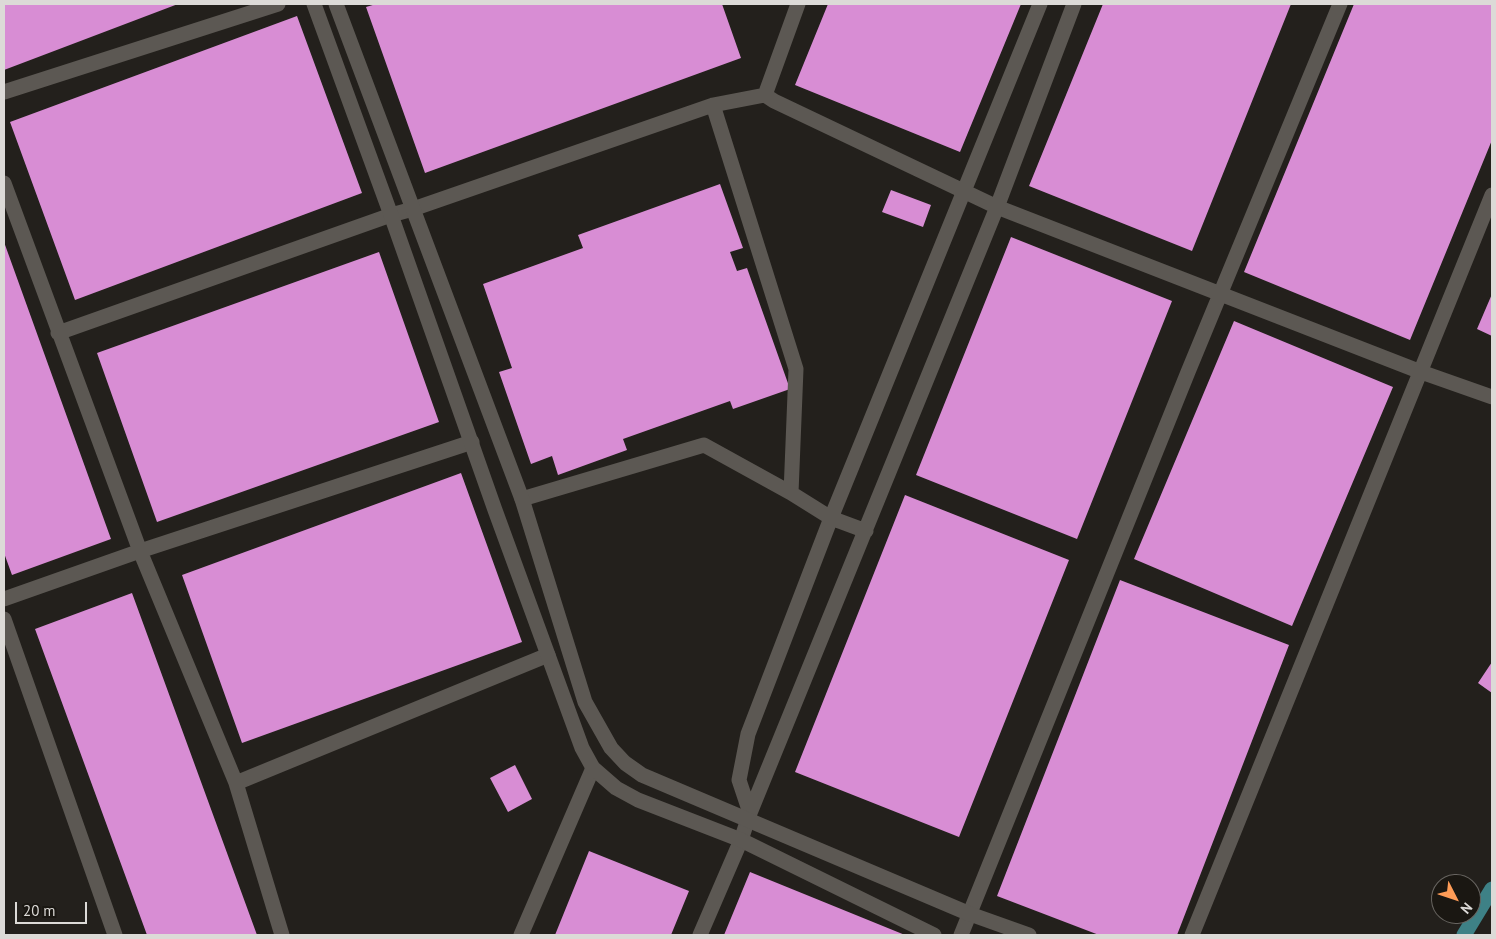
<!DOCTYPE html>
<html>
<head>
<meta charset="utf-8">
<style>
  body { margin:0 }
  #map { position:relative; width:1496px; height:939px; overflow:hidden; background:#23201c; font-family:"PT Sans",sans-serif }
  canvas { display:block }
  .frame { position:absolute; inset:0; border:5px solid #dcdad7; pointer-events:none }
  .north { position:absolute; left:1431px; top:874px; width:50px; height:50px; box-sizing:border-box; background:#1a1712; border:1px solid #686561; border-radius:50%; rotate:131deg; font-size:14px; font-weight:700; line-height:20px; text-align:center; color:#dcdad7 }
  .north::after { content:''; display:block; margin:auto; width:18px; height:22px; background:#fe9c57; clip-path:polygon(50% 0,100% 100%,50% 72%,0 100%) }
  .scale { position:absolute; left:15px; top:902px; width:72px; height:22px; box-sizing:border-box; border:2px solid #dcdad7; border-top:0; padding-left:6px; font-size:15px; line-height:18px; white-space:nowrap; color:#dcdad7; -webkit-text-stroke:4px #1a1712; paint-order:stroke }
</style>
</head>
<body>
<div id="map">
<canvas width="1496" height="939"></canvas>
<div class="frame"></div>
<div class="north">N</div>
<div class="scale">20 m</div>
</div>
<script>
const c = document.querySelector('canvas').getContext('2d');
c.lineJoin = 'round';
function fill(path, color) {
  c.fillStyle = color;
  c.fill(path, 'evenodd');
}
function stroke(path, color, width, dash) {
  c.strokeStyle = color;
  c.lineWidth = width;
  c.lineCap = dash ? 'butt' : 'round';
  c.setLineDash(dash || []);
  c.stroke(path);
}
fill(new Path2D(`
  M4 4H178L4 70Z
  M376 4H722L741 58 425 173 366 7Z
  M828 4H1021L960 152 795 85Z
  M1103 4H1291L1192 251 1029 186Z
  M1354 4H1492V140L1410 340 1244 272Z
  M297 16 362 193 75 300 10 122Z
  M720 184 743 248 730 252 737 271 747 268 790 389 733 409 730 401 623 439 627 450 558 475 552 456 531 464 499 372 512 368 483 284 583 248 578 235Z
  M891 190 931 205 923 227 882 212Z
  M1011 237 1172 301 1077 539 916 475Z
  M4 242 111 539 12 575 4 553Z
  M379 252 439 422 157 522 97 353Z
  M1492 294V336L1477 329Z
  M1234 321 1393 387 1292 626 1134 559Z
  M461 473 522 642 242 743 182 575Z
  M905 495 1069 560 959 837 795 772Z
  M1120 580 1289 645 1177 935H1099L997 896Z
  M132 593 257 935H147L35 629Z
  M1492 662V693L1478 683Z
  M515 765 532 799 508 812 490 778Z
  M589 851 689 891 671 935H555Z
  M750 872 905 935H724Z`), '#d88dd4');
stroke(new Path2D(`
  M4 92 278 4
  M765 95 798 4
  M713 105 796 369 791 493 831 518 866 531
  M4 183 140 551 236 783 282 935
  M58 333 391 215 413 209 713 105 765 95 774 101 997 207 1421 372 1492 397
  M522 499 704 445 791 493
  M4 599 140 551 472 442
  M4 619 115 935
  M236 783 548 655
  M750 813 739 780 748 734 831 518 1040 4
  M521 935 593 768
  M700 935 741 840 750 813 997 207 1074 4
  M961 935 1188 372 1340 4
  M1192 935 1492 195`), '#5c5853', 15);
stroke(new Path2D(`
  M314 4 391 215 495 510 582 748 593 768 616 788 638 800 741 840 934 935
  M336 4 522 499 585 702 611 748 625 763 642 775 970 914 1029 935`), '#5c5853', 15);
stroke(new Path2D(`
  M1464 935 1492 889`), '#3e8186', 15);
</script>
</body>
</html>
